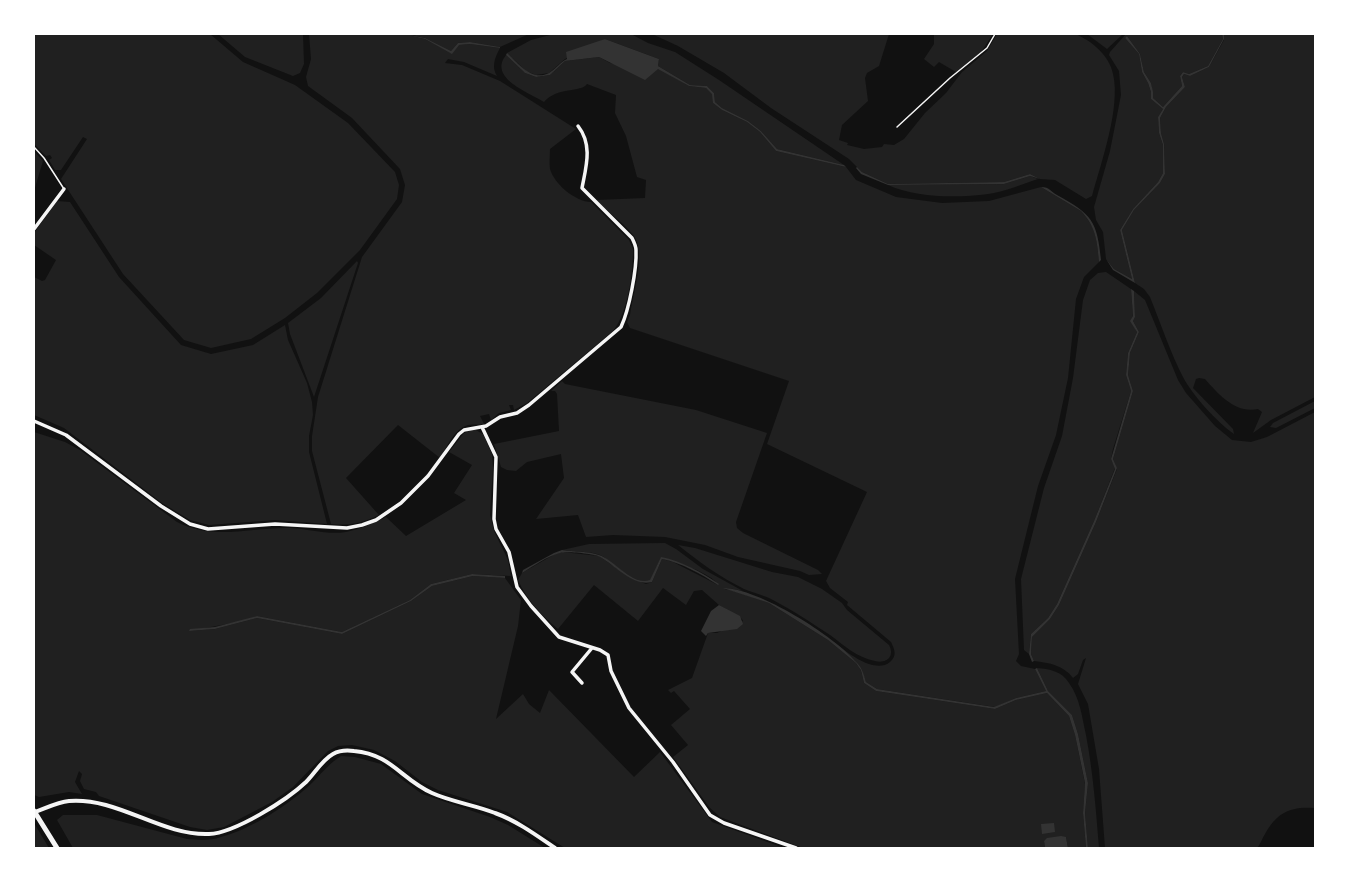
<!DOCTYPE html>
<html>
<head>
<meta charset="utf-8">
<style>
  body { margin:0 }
  #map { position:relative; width:1349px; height:882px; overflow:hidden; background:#111; font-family:"PT Sans Narrow",sans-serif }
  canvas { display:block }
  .frame { position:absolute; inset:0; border:35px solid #fff; pointer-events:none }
</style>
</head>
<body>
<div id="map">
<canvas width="1349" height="882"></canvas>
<div class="frame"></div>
</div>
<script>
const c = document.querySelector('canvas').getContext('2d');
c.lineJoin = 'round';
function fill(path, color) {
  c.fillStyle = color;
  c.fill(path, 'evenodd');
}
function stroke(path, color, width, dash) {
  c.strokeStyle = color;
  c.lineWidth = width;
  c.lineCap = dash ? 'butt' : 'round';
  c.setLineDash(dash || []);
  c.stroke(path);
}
fill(new Path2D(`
  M34 34H210L243 62 295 85 348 123 395 172 399 185 397 199 360 250 317 293 285 318 251 339 211 348 184 340 123 274 61 179 87 139 83 137 61 170H55L49 160 52 158 50 155 46 156 34 144Z
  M218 34H303L304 64 300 73 293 76 245 57Z
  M309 34H404L425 39 451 53 458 45 470 44 500 48C495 57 491 67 497 76L464 62 448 59 445 63 462 65 500 81 576 129 550 149C550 155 549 163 550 169 554 184 576 202 591 202L629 240 633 249C633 273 628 313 613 331L527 403 514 410 513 405H509L511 410 499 413 491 420 489 414 480 416 484 424C479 425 474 424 468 425 454 429 447 447 440 458L398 425 346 478 379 515C362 523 350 526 331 524L312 451V436L318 397 362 257 402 202 405 185 400 169 352 118 308 86 306 77 311 59Z
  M408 34H529L500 47 470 42 458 43 451 51 425 38Z
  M554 34H631L648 43 675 52 719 80 844 165 777 149 761 131 748 121 722 108 715 102 714 93 707 86 690 85 658 66 659 59 605 39 565 59 549 73 536 75 526 71 507 53 531 40Z
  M652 34H889L879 66 867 73 865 78 868 101 842 125 839 140 848 143 847 145 864 149 882 147 884 144 894 145 904 139 925 113 946 93 962 72 987 51 997 34H1075C1091 40 1110 56 1113 74 1121 107 1101 163 1092 196L1086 199 1055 180 1040 179 1030 174 1004 182 888 184 862 172 849 159 771 108 724 73 678 46Z
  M934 34H993L981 52 956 72 939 62 934 67 924 59 934 44Z
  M1087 34H1123L1107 49Z
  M1126 34H1222L1223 39 1208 66 1189 74 1183 72 1180 76 1182 86 1163 107 1153 98 1151 83 1144 72 1140 54 1127 36 1125 38 1139 54 1142 72 1148 83 1151 92V99L1163 109 1158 117 1159 133 1163 145V173L1158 182 1133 209 1120 230 1132 279 1114 269 1106 259 1103 232 1096 220 1094 207 1110 151 1121 95 1119 71 1109 55 1110 52Z
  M1224 34H1315V397L1271 420 1253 433 1262 412 1258 409C1236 414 1219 395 1205 379L1199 378 1196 379 1193 388 1233 429 1234 434C1217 422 1193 396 1183 377 1170 352 1161 324 1150 297L1144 289 1135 283 1122 230 1134 210 1160 183 1165 174 1164 144 1161 133 1160 118 1166 107 1185 87 1182 77 1184 74 1190 76 1209 67 1224 40Z
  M506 55 525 73 536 77 550 75 565 61 599 57 610 63 658 68 689 86 706 88 713 94V103L722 110 747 122 760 132 776 151 846 167 856 180 896 197 942 203 989 201 1041 187 1081 211C1096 227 1097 240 1099 262L1084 277 1076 299 1068 378 1056 435 1038 486 1015 579 1019 654 1016 661 1021 666 1035 669 1046 691 1016 698 995 707 877 689 866 682C859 660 846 653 829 638 841 648 874 676 890 662 897 656 895 650 891 642L847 605 848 602 830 588 826 581 867 492 767 444 789 381 630 328 627 322 630 315C633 295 646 253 634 236 624 223 608 212 596 200L645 198 646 180 637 177 626 136 615 113 616 95 587 84C581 93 558 86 544 102 528 92 488 78 506 55Z
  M34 151 43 161 34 191Z
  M1030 176 1038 179C1022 184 1004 192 988 194 957 198 917 198 888 185L1004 184Z
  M57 201 70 202 119 277 181 345 211 354 253 345 285 325 288 340 307 383 312 402 313 415 309 436V452L327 524 275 520 209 525 190 520 162 503 64 428 34 415V277L42 281 45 280 56 260 34 245V233Z
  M357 261 358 263 314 397 290 334 288 323 321 298Z
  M1106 272 1131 289 1133 316 1131 321 1137 332 1128 353 1126 375 1131 391 1113 449 1111 459 1115 468 1094 521 1057 604 1048 618 1031 634 1029 654 1024 650 1021 579 1044 488 1062 436 1073 378 1083 300 1090 280 1098 273Z
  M1134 291 1145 300 1178 380 1186 393 1215 426 1232 440 1251 442 1267 437 1315 412V808C1291 806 1277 812 1265 834 1262 839 1261 843 1257 848H1105L1099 769 1088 704 1078 684 1086 658 1083 660 1078 674 1073 678C1063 665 1050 663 1034 661L1031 654 1032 637 1050 619 1059 605 1096 522 1117 469 1113 459 1133 391 1128 375 1130 353 1139 332 1133 321 1135 317Z
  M562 381 565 384 696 410 767 433 736 522 737 528 743 533 818 570 822 574 809 575 800 571 738 557 705 545 665 537 613 535 586 537 578 515 536 519 564 478 561 454 527 462 516 471 507 470 501 467 494 444 559 431 557 394 555 391H551Z
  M1315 401V408L1276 428 1270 427 1273 423Z
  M474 429 483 434 492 454 493 467 490 515 494 531 508 560 511 576 472 574 431 584 410 600 342 632 257 616 238 622 189 631 215 629 257 618 342 634 411 601 432 586 473 576 505 578 521 600 518 626 496 719 523 694 529 704 540 713 549 690 634 777 660 752 712 822 784 848H565L507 812 438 790 422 782 395 761 374 750 352 745 338 746 328 751 293 787 272 802 224 827 207 830 190 827 99 796 96 792 84 789 80 781 82 774 79 771 75 782 82 794 69 792 39 797 34 795V432L65 442 80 450 177 522C214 541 250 527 291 528 309 529 328 535 346 532 360 529 374 523 386 517L406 536 466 500 454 493 472 465 449 452 464 433Z
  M665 543 676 549 703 569 743 591 728 588 725 590 728 589 769 603 828 640 856 663 861 670 864 683 876 691 995 709 1016 700 1047 693 1069 716 1075 735 1085 784 1083 813 1086 848H1068L1066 837 1044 841 1045 848H803L720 817 709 807 673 757 688 745 671 725 690 709 674 691 671 693 668 690 692 678 708 633H717L743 621 742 619 719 605 702 590 694 591 686 605 663 588 638 621 594 585 558 629C542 616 526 599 518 580L522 573 555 554 563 552 599 556 631 578 646 584 652 582 662 559 673 562 718 585C713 574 674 560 661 558L650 581C632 585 615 562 600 555 590 551 574 552 562 550L589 544Z
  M678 545 695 548 772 572 798 577 822 589 842 603 847 610 889 645C895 656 887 664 875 661 856 657 845 646 830 635 812 623 792 610 773 600 764 595 754 593 744 589 720 577 699 562 678 545Z
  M1037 668C1049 669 1062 671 1069 683 1080 698 1082 717 1086 735 1093 772 1096 810 1099 848H1088L1085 813 1088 783 1078 734 1072 715 1048 691Z
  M341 756 355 757 381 764 422 794 490 817 508 825 545 848H73L57 820 63 815H97L187 839C198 840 210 841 221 837 248 830 282 809 303 791 317 780 326 765 341 756Z
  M34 823 49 848H34Z`), '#202020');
fill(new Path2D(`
  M404 34 425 38 451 51 458 43 470 42 500 47V48L470 44 459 45 452 54 425 39Z
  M1222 34H1224V39L1209 67 1190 76 1184 74 1182 77 1185 87 1166 107 1160 118 1161 133 1164 144 1165 174 1160 183 1134 210 1122 230 1135 283 1113 270 1106 259 1114 269 1132 279 1120 230 1133 209 1158 182 1163 173V145L1159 133 1158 117 1163 109 1151 99V92L1148 83 1142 72 1139 54 1125 38 1127 36 1140 54 1144 72 1151 83 1153 92V98L1163 107 1182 86 1180 76 1183 72 1189 74 1208 66 1223 39Z
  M605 39 659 59 658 66 690 85 707 86 714 93 715 102 722 108 748 121 761 131 777 149 844 165 846 167 776 151 760 132 747 122 722 110 713 103 712 94 706 88 689 86 658 69 645 80 599 57 565 61 550 75 536 77 525 73 506 55 507 53C518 63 532 82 549 73 556 69 560 62 567 59L566 52Z
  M857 167 862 172 888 184 1004 182 1030 174 1040 179 1030 176 1004 184 888 185 861 174 856 168Z
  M1041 187C1050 187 1051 192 1057 195 1092 214 1097 221 1101 260L1099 262C1097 241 1096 227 1081 211Z
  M1131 289 1134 291 1135 317 1133 321 1139 332 1130 353 1128 375 1133 391 1113 459 1117 468 1096 522 1059 605 1050 619 1032 637 1031 654 1034 661 1032 662 1029 654 1031 634 1048 618 1057 604 1094 521 1115 469 1111 459 1131 391 1126 375 1128 353 1137 332 1130 321 1133 316Z
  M562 550C574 552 588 551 599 555 615 560 632 586 650 580L661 557C682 561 701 572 719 584L718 585C701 574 682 563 662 559L652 582C633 587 615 565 600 557 595 554 567 551 560 553 547 556 534 566 522 573L523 570 554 553Z
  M472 574 505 576V578L473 576 432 586 411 601 342 634 257 618 215 629 189 631 190 629 215 627 257 616 342 632 410 600 431 584Z
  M723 588C758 588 835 636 857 663 862 668 864 675 866 682L877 689 994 707 1016 698 1046 691 1035 669 1037 668 1048 691 1072 715 1078 734 1088 783 1085 813 1088 848H1086L1083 813 1085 783 1075 735 1069 716 1047 693 1016 700 995 709 876 691 864 683 861 670 856 663 828 640 769 603Z
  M719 605 740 616 743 624 737 629 708 633 706 636 701 631 711 611Z
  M1054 823 1055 832 1042 834 1041 824Z
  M1061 836 1066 837 1068 848H1045L1044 841 1047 838Z`), '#333');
stroke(new Path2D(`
  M897 127 950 78 987 48 995 34
  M34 147 44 158 64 189`), '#f5f5f5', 1.5);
stroke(new Path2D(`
  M34 229 64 189
  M34 421 66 435 161 506 190 524 208 529 275 524 347 528 362 525 376 520 401 503 428 476 459 434 464 430 486 426 500 417 517 413 529 405 621 327C629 310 637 269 636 250 636 246 634 242 632 238L582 188C586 167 593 145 578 126
  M482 427 496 457 494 519 496 529 509 552 517 587 531 606 559 637 600 650 608 655 611 671 629 708 673 762 710 815 724 823 796 848
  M582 683 572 672 592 648`), '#f5f5f5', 3.5);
stroke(new Path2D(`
  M35 812C46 808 58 802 69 801 118 797 161 836 209 834 235 833 287 800 306 782 315 773 322 760 333 754 340 750 347 750 354 751 391 754 402 780 432 793 452 802 475 805 495 813 517 821 536 835 555 848`), '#f5f5f5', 4);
stroke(new Path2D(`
  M34 811 57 848`), '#f5f5f5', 5);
</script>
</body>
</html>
